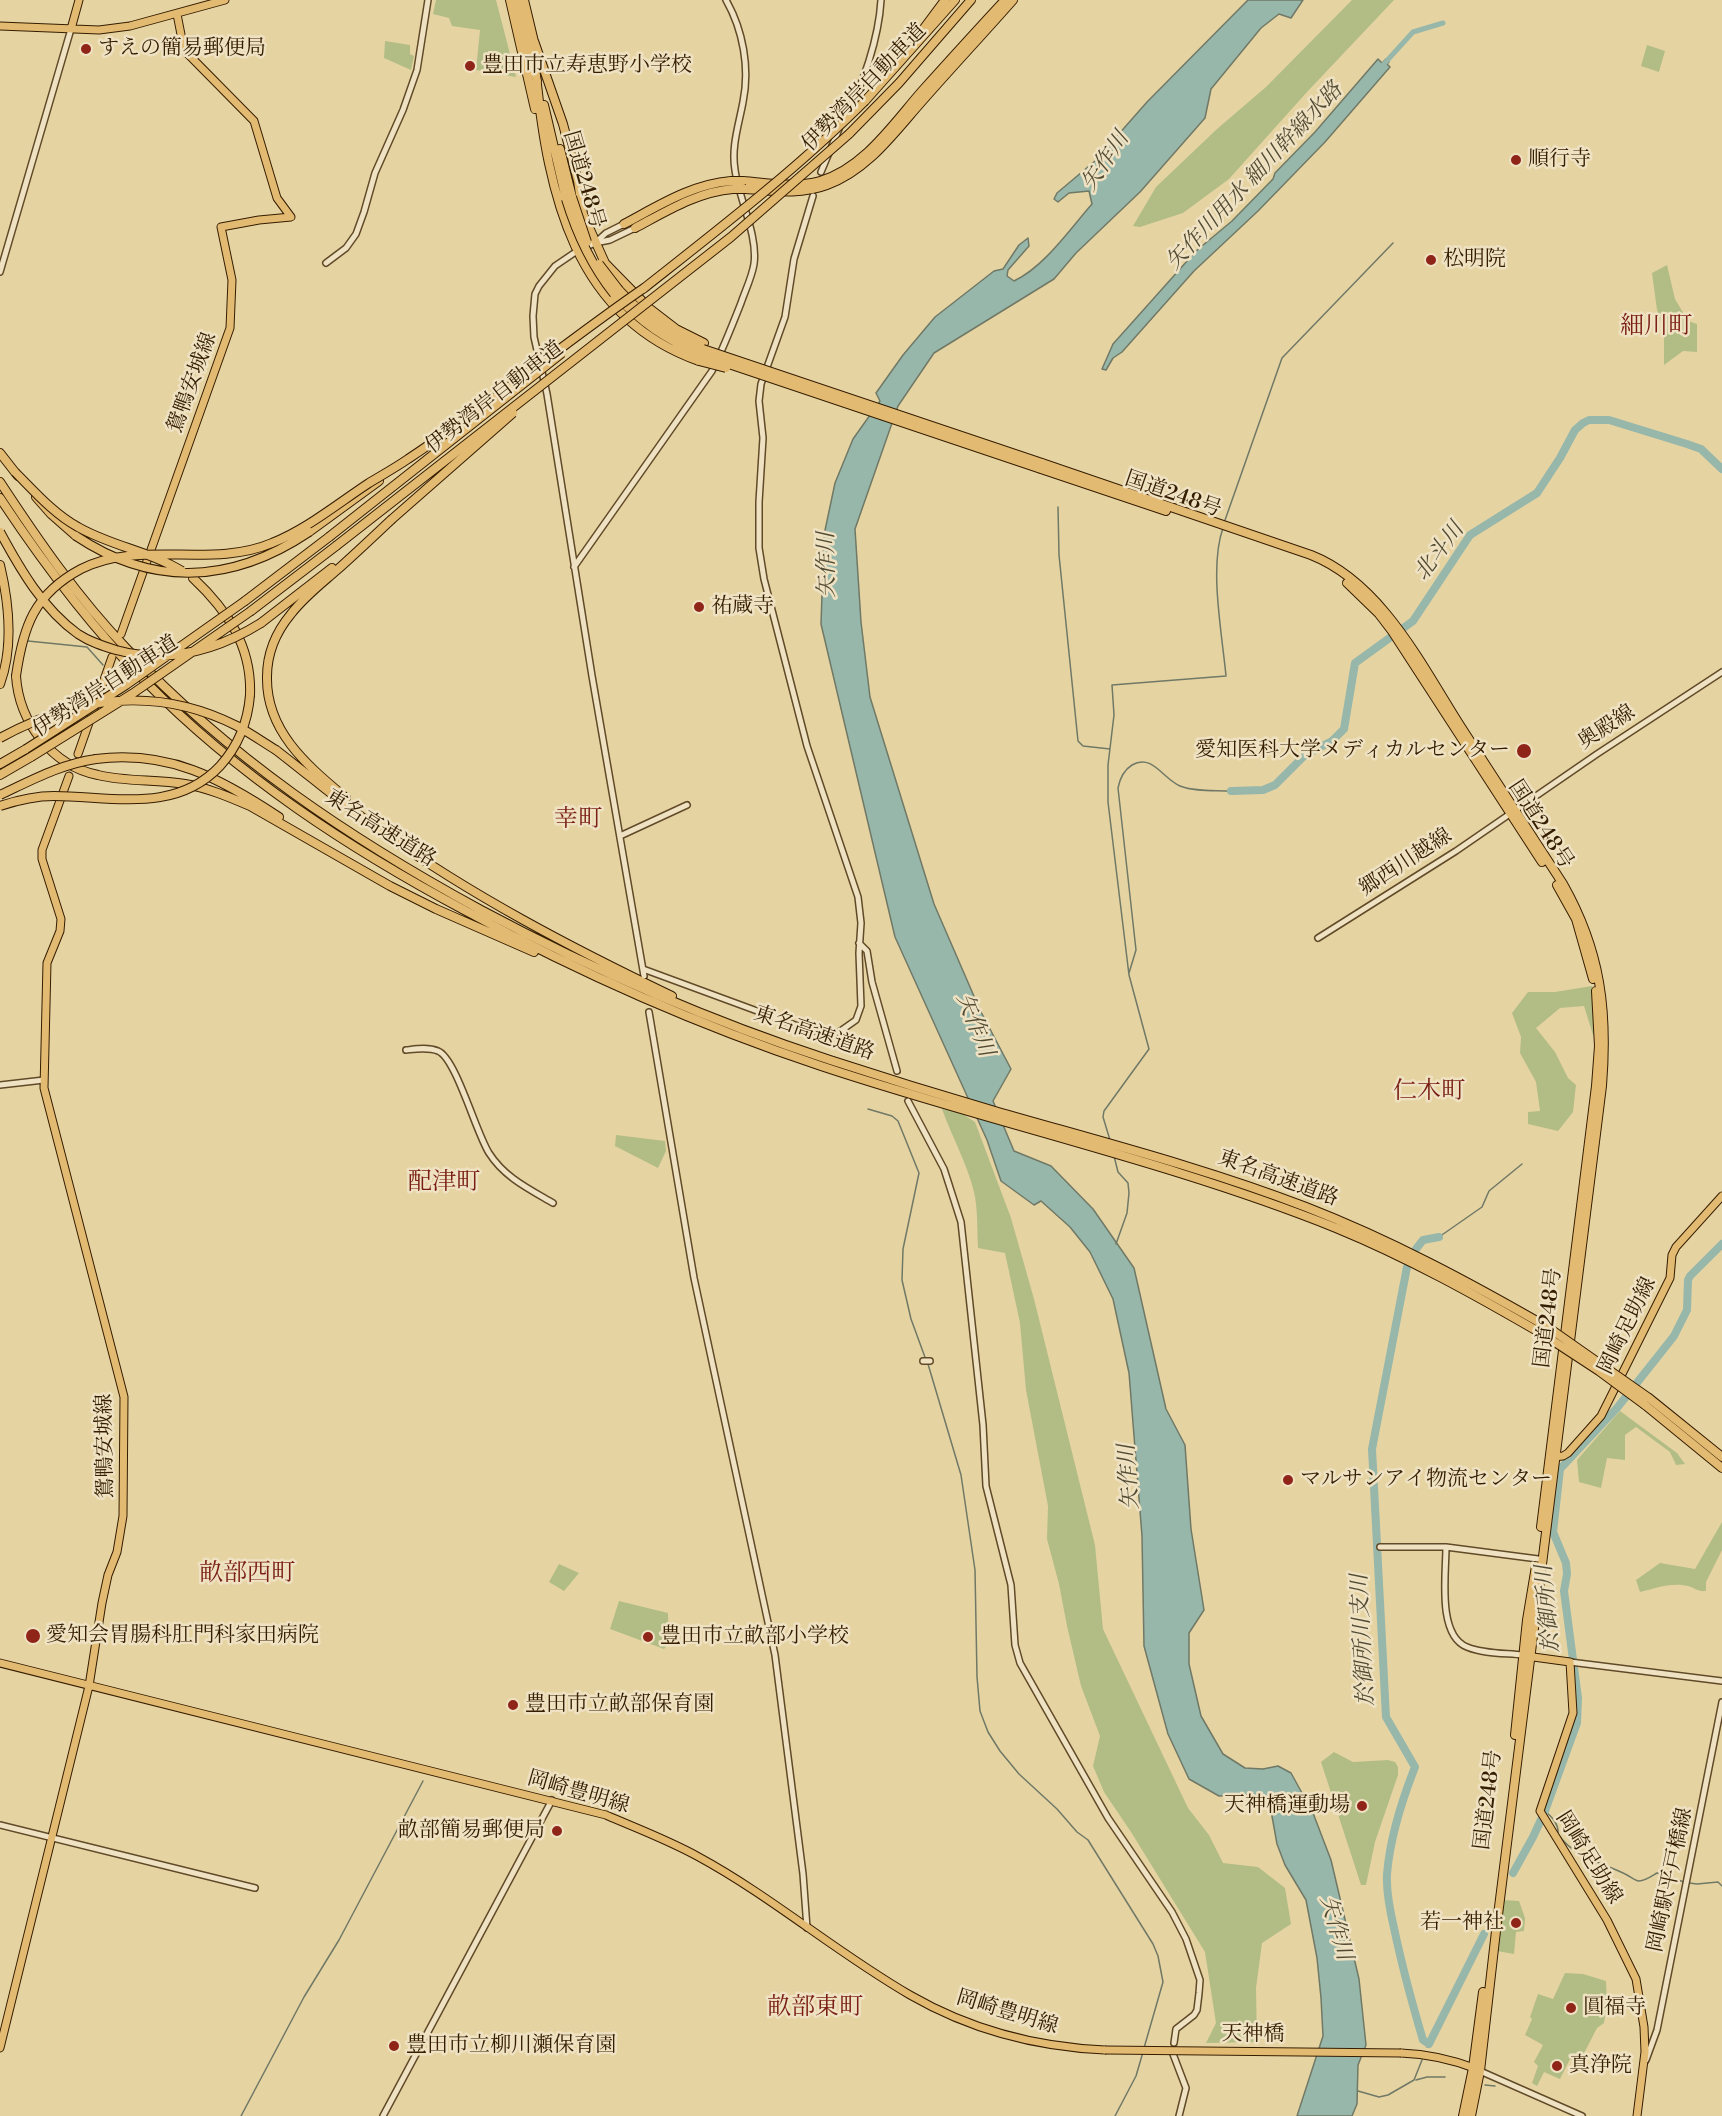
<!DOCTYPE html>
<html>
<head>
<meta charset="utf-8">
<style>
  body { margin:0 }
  canvas { display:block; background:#e6d3a2 }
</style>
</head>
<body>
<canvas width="1722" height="2116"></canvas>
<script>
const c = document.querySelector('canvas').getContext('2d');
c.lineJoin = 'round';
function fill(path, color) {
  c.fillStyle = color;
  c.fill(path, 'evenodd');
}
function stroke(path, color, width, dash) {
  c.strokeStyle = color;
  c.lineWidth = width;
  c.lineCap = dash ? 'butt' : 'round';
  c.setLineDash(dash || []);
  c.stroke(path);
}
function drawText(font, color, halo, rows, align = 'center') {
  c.font = font + ' "Libre Bodoni","Noto Serif JP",serif';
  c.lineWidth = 5;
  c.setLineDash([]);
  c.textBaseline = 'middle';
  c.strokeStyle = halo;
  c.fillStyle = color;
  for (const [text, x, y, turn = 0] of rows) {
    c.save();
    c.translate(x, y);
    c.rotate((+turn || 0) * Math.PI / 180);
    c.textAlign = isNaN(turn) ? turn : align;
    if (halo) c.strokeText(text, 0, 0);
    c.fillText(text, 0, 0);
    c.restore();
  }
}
fill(new Path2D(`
  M436 0H496L516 77 476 70 480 30 452 26 449 18 433 14Z
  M1352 0H1394L1307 92 1229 179 1183 213 1140 227 1133 226 1156 187 1217 129 1266 87Z
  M385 41 410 45V54L414 56 411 70 384 58Z
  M1647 45 1665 51 1659 72 1641 66Z
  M1667 265 1675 299 1688 321 1697 324V352L1683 351 1664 365V332L1657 310 1652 273Z
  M1592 986 1597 1035H1593L1584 1006 1560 1008 1536 1028 1555 1052 1568 1078 1576 1085 1573 1112 1558 1131 1528 1124V1112L1540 1111 1536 1082 1520 1053 1521 1037 1512 1013 1528 992H1555Z
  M942 1109 958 1111 975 1122 1011 1218 1034 1299 1095 1545 1103 1629 1188 1808 1209 1835 1223 1863 1258 1867 1285 1888 1291 1924 1262 1943 1256 1988 1257 2042 1206 2043 1216 2023 1205 1952 1131 1832 1104 1792 1093 1766 1100 1736 1081 1686 1067 1626 1059 1584 1047 1539 1048 1506 1026 1390 1020 1323 1005 1253 978 1248C977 1230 978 1209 974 1192 967 1163 952 1137 942 1109Z
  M616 1135 665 1141 666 1151 658 1168 615 1146Z
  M1620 1411 1677 1453 1685 1464 1676 1465 1670 1452 1636 1427 1625 1435V1460L1607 1458 1601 1488 1579 1482 1577 1460Z
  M1722 1522V1550L1706 1582V1591C1698 1592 1695 1588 1688 1586 1671 1582 1656 1588 1640 1592L1636 1580 1660 1563 1695 1569Z
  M559 1564 579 1573 564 1591 549 1582Z
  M619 1601 668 1613 669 1643 664 1649 610 1629Z
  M1334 1752 1353 1762 1388 1760 1395 1762 1398 1767V1775L1375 1842 1366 1885H1361L1321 1762Z
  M1503 1900 1519 1901 1525 1918 1524 1931 1516 1932 1514 1954 1497 1951Z
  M1565 1973 1583 1974 1606 1981 1607 2003 1604 2023 1597 2028 1579 2063 1570 2059 1560 2079 1544 2072 1537 2086 1532 2083 1538 2066 1534 2062 1543 2045 1525 2035 1532 2019 1530 2017 1538 1994 1553 1999Z`), '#b2bd86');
const water = new Path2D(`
  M1248 0H1303L1291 18 1279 14 1261 28 1211 89 1205 118 1140 192 1076 253 1054 279 934 353 898 406 855 529 861 622 870 697 934 904 980 1010 1011 1069 993 1101 1014 1151 1051 1166 1093 1209 1134 1268 1166 1409 1185 1445 1191 1529 1204 1610 1189 1633V1664L1201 1716 1223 1754 1245 1768 1263 1769 1278 1766 1291 1773 1313 1813 1331 1860 1359 1979 1366 2045 1358 2065 1357 2104 1352 2116H1297L1323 2036 1321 1998 1317 1958 1306 1900 1285 1865 1277 1844 1270 1805 1253 1794 1219 1796 1189 1779 1168 1734 1144 1646 1142 1536 1129 1373 1113 1299 1090 1252 1070 1227 1041 1201 1034 1205 1001 1181 987 1140 895 937 821 624 824 535 835 483 853 439 880 401 876 393 903 355 935 317 994 271 1003 269 1019 245 1028 238 1029 246 1008 270 1007 276 1014 281C1044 267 1070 229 1092 204L1089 191 1069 193 1058 202 1054 199 1057 193 1095 161 1147 102Z
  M1378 59 1382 63 1386 59 1389 62 1387 64 1390 67 1325 142 1258 211 1194 271 1122 352 1113 358 1106 370 1102 369 1113 344 1196 251 1232 221 1273 179 1275 173 1315 132Z`);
fill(water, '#97b7aa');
stroke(water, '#707966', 1.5);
stroke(new Path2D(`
  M1058 507 1059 555 1078 741 1083 746 1110 749
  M1224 523 1282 358 1393 243
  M28 641 87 647 103 665
  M1129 973 1136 950 1118 788C1120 778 1124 770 1132 765 1152 753 1163 779 1180 786 1195 792 1215 790 1231 791
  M868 1109 892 1116 898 1121 919 1173 903 1249 902 1280 911 1319 926 1360
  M1110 1140 1103 1117 1104 1111 1149 1049 1129 975 1108 802V765L1114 715 1112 685 1226 676C1222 633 1209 567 1223 528
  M1114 1156 1118 1172 1128 1183 1129 1193 1127 1213 1116 1244
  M1439 1237 1482 1207 1489 1191 1522 1164
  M928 1364 961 1475 975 1570 977 1677 980 1711 988 1732 1000 1751 1019 1774 1057 1809 1077 1832 1088 1840 1153 1944 1158 1956 1163 1982 1144 2048
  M1545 1811C1552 1817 1559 1824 1558 1834 1575 1859 1602 1862 1627 1875 1631 1877 1635 1881 1639 1881 1645 1881 1652 1876 1657 1873L1684 1882
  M1689 1883 1697 1884 1718 1882 1722 1886
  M1427 2047 1429 2044
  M1416 2080 1427 2077H1445
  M1485 2085 1495 2086
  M1358 2091 1379 2097 1388 2095 1414 2080 1422 2060
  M241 2116 304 1997 339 1940 423 1781
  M1115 2116 1136 2076 1143 2052`), '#707966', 1.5);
stroke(new Path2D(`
  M1383 65 1413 32 1443 23`), '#97b7aa', 5);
stroke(new Path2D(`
  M1231 791 1263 790 1275 785 1305 755 1332 741 1344 729 1355 663 1413 621 1470 535 1537 493 1560 458 1575 430 1583 423 1589 420H1609L1687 444 1701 449 1722 469
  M1439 1237 1423 1240 1416 1249 1407 1267 1372 1449 1386 1717 1415 1767C1402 1800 1390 1838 1387 1874 1386 1892 1390 1911 1394 1928 1402 1966 1412 2003 1423 2040L1429 2044 1484 1934
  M1513 1873 1533 1837 1545 1811 1577 1723 1578 1698 1564 1591 1567 1574 1566 1563 1553 1532 1560 1469 1617 1408 1674 1336 1687 1310 1688 1280 1690 1276 1722 1244`), '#97b7aa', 8);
const minor = new Path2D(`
  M844 118C863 88 879 36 881 0
  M821 172 839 129
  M635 228 610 240 595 243 577 251 555 266 539 286 535 294 533 316 534 337 547 394 592 676 644 976
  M596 242 606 233 624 224
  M326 263 346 248 356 234 364 212 375 173 403 110 417 70 428 0
  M0 272 71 29
  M574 567 712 371C723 349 732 326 741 303 745 291 752 277 754 264 758 235 739 199 735 170 731 147 739 124 743 102 750 68 743 30 726 0
  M620 836 687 805
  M1318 938 1456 851 1597 754 1722 672
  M859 943 867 951 872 982 897 1071
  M643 969 806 1029 829 1033 839 1032 856 1020 861 1006 859 953 861 923 858 897 807 746 764 579 759 548V502L763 438 759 401 761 384 785 317 794 259 813 196
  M649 1012 694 1278 775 1655 803 1874 807 1928
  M406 1050C416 1049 428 1047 438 1051 456 1058 476 1133 489 1153 504 1177 529 1189 553 1203
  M0 1085 44 1080
  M908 1101 944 1169 961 1222 983 1425 986 1486 1011 1585 1015 1645 1020 1663 1108 1818 1172 1912 1186 1939 1200 1980 1199 1993 1197 2010 1194 2015 1176 2029 1174 2043
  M923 1361H930
  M1380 1547H1446L1538 1559
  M1446 1547C1446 1574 1437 1635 1467 1647 1484 1654 1505 1653 1523 1655
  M1570 1662 1722 1681
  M0 1825 255 1888
  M1173 2054 1186 2088 1179 2116
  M1646 2060 1657 2030 1722 1702
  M1480 2071 1582 2116
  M383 2116 552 1800`);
const major = new Path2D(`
  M0 26 99 30 130 26 225 0
  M71 29 79 0
  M121 634 230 328 232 280 221 227 259 220 291 217 277 198 254 121 184 50 177 14
  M78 754 112 657
  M1552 1457 1563 1456 1568 1453 1601 1416 1670 1278 1672 1255 1676 1247 1722 1196
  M1526 1656 1570 1662 1573 1713 1540 1811 1607 1920 1636 1979 1644 2027 1645 2052 1637 2116
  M0 1663 606 1815C636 1828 668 1840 697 1856 771 1896 837 1953 910 1995 969 2029 1037 2047 1105 2050
  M0 2048 89 1686 102 1603 108 1575 117 1552 123 1516 124 1397 44 1088 47 963 60 931 61 919 42 859V850L69 776
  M1401 2053C1428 2054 1451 2059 1477 2069`);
const highway = new Path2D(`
  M510 0 535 109
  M516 0 537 81
  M524 0 535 46
  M919 35 945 0
  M534 41 563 124 578 181 583 214 605 263 650 309 676 329 704 343
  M536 75C548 193 574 317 699 361
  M865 101 955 0
  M544 105 566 199
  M849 134 899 83 971 0
  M560 149 572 197
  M743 181C769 183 795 188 820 181 864 168 893 124 922 91 949 61 977 30 1005 0
  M746 189C774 191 800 195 827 185 869 170 896 130 925 98 954 65 984 33 1013 0
  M624 224C658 206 692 184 731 181
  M635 228C667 211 697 192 733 189
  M619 290C644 317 670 334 703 349
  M614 294C643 324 664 338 702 355
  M0 453 18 476
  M1042 463 1311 555C1382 583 1422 666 1461 727 1495 779 1529 832 1563 884 1601 951 1608 1011 1602 1086L1496 1931 1480 2071 1471 2116
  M1041 469 1166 511
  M0 482C38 540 78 598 126 648 230 758 349 838 481 910 593 970 710 1021 830 1060 885 1078 940 1095 995 1111 1099 1141 1205 1168 1306 1207 1391 1240 1471 1283 1549 1328
  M36 497 51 514 76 536
  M0 498C43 563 90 626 145 681 238 776 350 849 466 911 580 973 698 1025 821 1066 992 1123 1169 1161 1336 1228 1409 1258 1477 1296 1544 1335
  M309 532 379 481
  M0 565C9 603 14 646 0 684
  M193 578C227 610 252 646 250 695
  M1347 583 1379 614 1392 631 1542 862
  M245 601 329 537
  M251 611 336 546
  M261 623 332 568
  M16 676C19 722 52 766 98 775 126 782 156 779 185 784 208 788 229 797 250 806L390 886 436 909 534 952
  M276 750C311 777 345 806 381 831 472 896 572 948 672 996
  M96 759C169 750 220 778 279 817
  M0 764 26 749
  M0 775 31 757
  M346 798C308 766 266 732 267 677 267 654 276 632 291 614 304 597 321 584 337 570 355 554 373 537 391 520
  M1557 885 1576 919 1593 979
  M1649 1398 1722 1457
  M1645 1405 1722 1468
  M1541 1527 1596 1086 1599 1046 1596 991
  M1515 1735 1527 1620 1536 1566
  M1463 2116 1473 2068 1483 1992`);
stroke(minor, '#614a28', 8);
stroke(major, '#351d00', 9);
stroke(highway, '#351d00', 10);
stroke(minor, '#efe2c3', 5);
stroke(major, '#e3ba71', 7);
stroke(highway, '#e3ba71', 8);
const majorBridge = new Path2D(`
  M1105 2050 1401 2053`);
const highwayBridge = new Path2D(`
  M731 181H743
  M733 189H746
  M572 197 587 242
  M566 199C577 235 591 265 614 294
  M599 264 619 290
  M643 289C719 229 796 170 865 101
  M703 349 1042 463
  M702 355 1041 469
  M699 361 726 368
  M15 472C34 491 54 514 78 527 111 546 149 551 182 571
  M391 520 513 413
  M0 532C20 569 43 609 78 634 90 642 103 646 116 650 168 664 216 651 261 623
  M76 536C154 588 233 583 309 532
  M329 537 562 353
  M336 546 731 237 849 134
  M16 676C23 627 34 594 81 569 141 539 211 569 272 543 307 529 337 504 369 483 382 475 395 468 408 459 490 405 565 342 647 286
  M0 738C77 696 156 685 237 726 250 733 263 742 276 750
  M26 749 126 685 245 601
  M31 757 132 694 251 611
  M0 795C32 780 61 764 96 759
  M0 806C18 800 35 796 54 796 112 796 175 814 220 766 238 746 248 721 250 695
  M1549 1328 1649 1398
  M1544 1335 1599 1371 1645 1405`);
stroke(majorBridge, '#351d00', 9, []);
stroke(highwayBridge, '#351d00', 10, []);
stroke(majorBridge, '#e3ba71', 7);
stroke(highwayBridge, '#e3ba71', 8);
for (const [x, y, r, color] of [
  [86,49,6,"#8f2418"],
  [470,66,6,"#8f2418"],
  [1516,160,6,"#8f2418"],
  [1431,260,6,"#8f2418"],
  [699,607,6,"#8f2418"],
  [1524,751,8,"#8f2418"],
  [1288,1480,6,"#8f2418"],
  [33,1636,8,"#8f2418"],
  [648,1637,6,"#8f2418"],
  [513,1705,6,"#8f2418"],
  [1362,1806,6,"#8f2418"],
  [557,1831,6,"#8f2418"],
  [1516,1923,6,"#8f2418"],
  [1571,2008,6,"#8f2418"],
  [394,2046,6,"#8f2418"],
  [1557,2066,6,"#8f2418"]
]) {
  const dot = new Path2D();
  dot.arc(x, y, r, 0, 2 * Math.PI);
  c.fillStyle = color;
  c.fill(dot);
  stroke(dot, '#efe2c3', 2);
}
drawText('21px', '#351d00', '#efe2c3', [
  ["すえの簡易郵便局",98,49],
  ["豊田市立寿恵野小学校",482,66],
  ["順行寺",1528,160],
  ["松明院",1443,260],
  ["祐蔵寺",711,607],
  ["愛知医科大学メディカルセンター",1510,751,"right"],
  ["マルサンアイ物流センター",1300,1480],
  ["愛知会胃腸科肛門科家田病院",46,1636],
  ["豊田市立畝部小学校",660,1637],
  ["豊田市立畝部保育園",525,1705],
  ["天神橋運動場",1350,1806,"right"],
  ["畝部簡易郵便局",545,1831,"right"],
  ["若一神社",1504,1923,"right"],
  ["圓福寺",1583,2008],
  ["豊田市立柳川瀬保育園",406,2046],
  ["真浄院",1569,2066]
], 'left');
drawText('21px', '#351d00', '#efe2c3', [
  ["伊勢湾岸自動車道",865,88,-46],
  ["国道248号",583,180,74],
  ["鴛鴨安城線",193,383,-70],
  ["伊勢湾岸自動車道",495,398,-38],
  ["国道248号",1173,495,19],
  ["伊勢湾岸自動車道",106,687,-33],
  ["奥殿線",1607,728,-33],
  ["国道248号",1540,825,57],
  ["東名高速道路",380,829,32],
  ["郷西川越線",1406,863,-33],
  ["東名高速道路",814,1034,19],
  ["東名高速道路",1278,1179,20],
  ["国道248号",1549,1318,-83],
  ["岡崎足助線",1628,1326,-64],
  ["鴛鴨安城線",106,1446,-91],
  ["岡崎豊明線",578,1793,16],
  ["国道248号",1489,1800,-83],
  ["岡崎足助線",1588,1858,58],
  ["岡崎駅平戸橋線",1671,1880,-78],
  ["岡崎豊明線",1007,2013,17],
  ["天神橋",1253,2035]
]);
drawText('italic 22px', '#524b33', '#efe2c3', [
  ["矢作川",1106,162,-56],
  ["矢作川用水 細川幹線水路",1255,177,-47],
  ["北斗川",1440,552,-53],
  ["矢作川",828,565,-91],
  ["矢作川",974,1025,68],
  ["矢作川",1130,1477,-94],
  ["於御所川",1549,1609,-95],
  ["於御所川支川",1364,1640,-93],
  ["矢作川",1335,1928,74]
]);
drawText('24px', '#7a1f14', '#efe2c3', [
  ["細川町",1656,327],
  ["幸町",578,820],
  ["仁木町",1429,1092],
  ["配津町",444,1183],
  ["畝部西町",247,1574],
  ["畝部東町",815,2008]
]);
</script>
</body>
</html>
